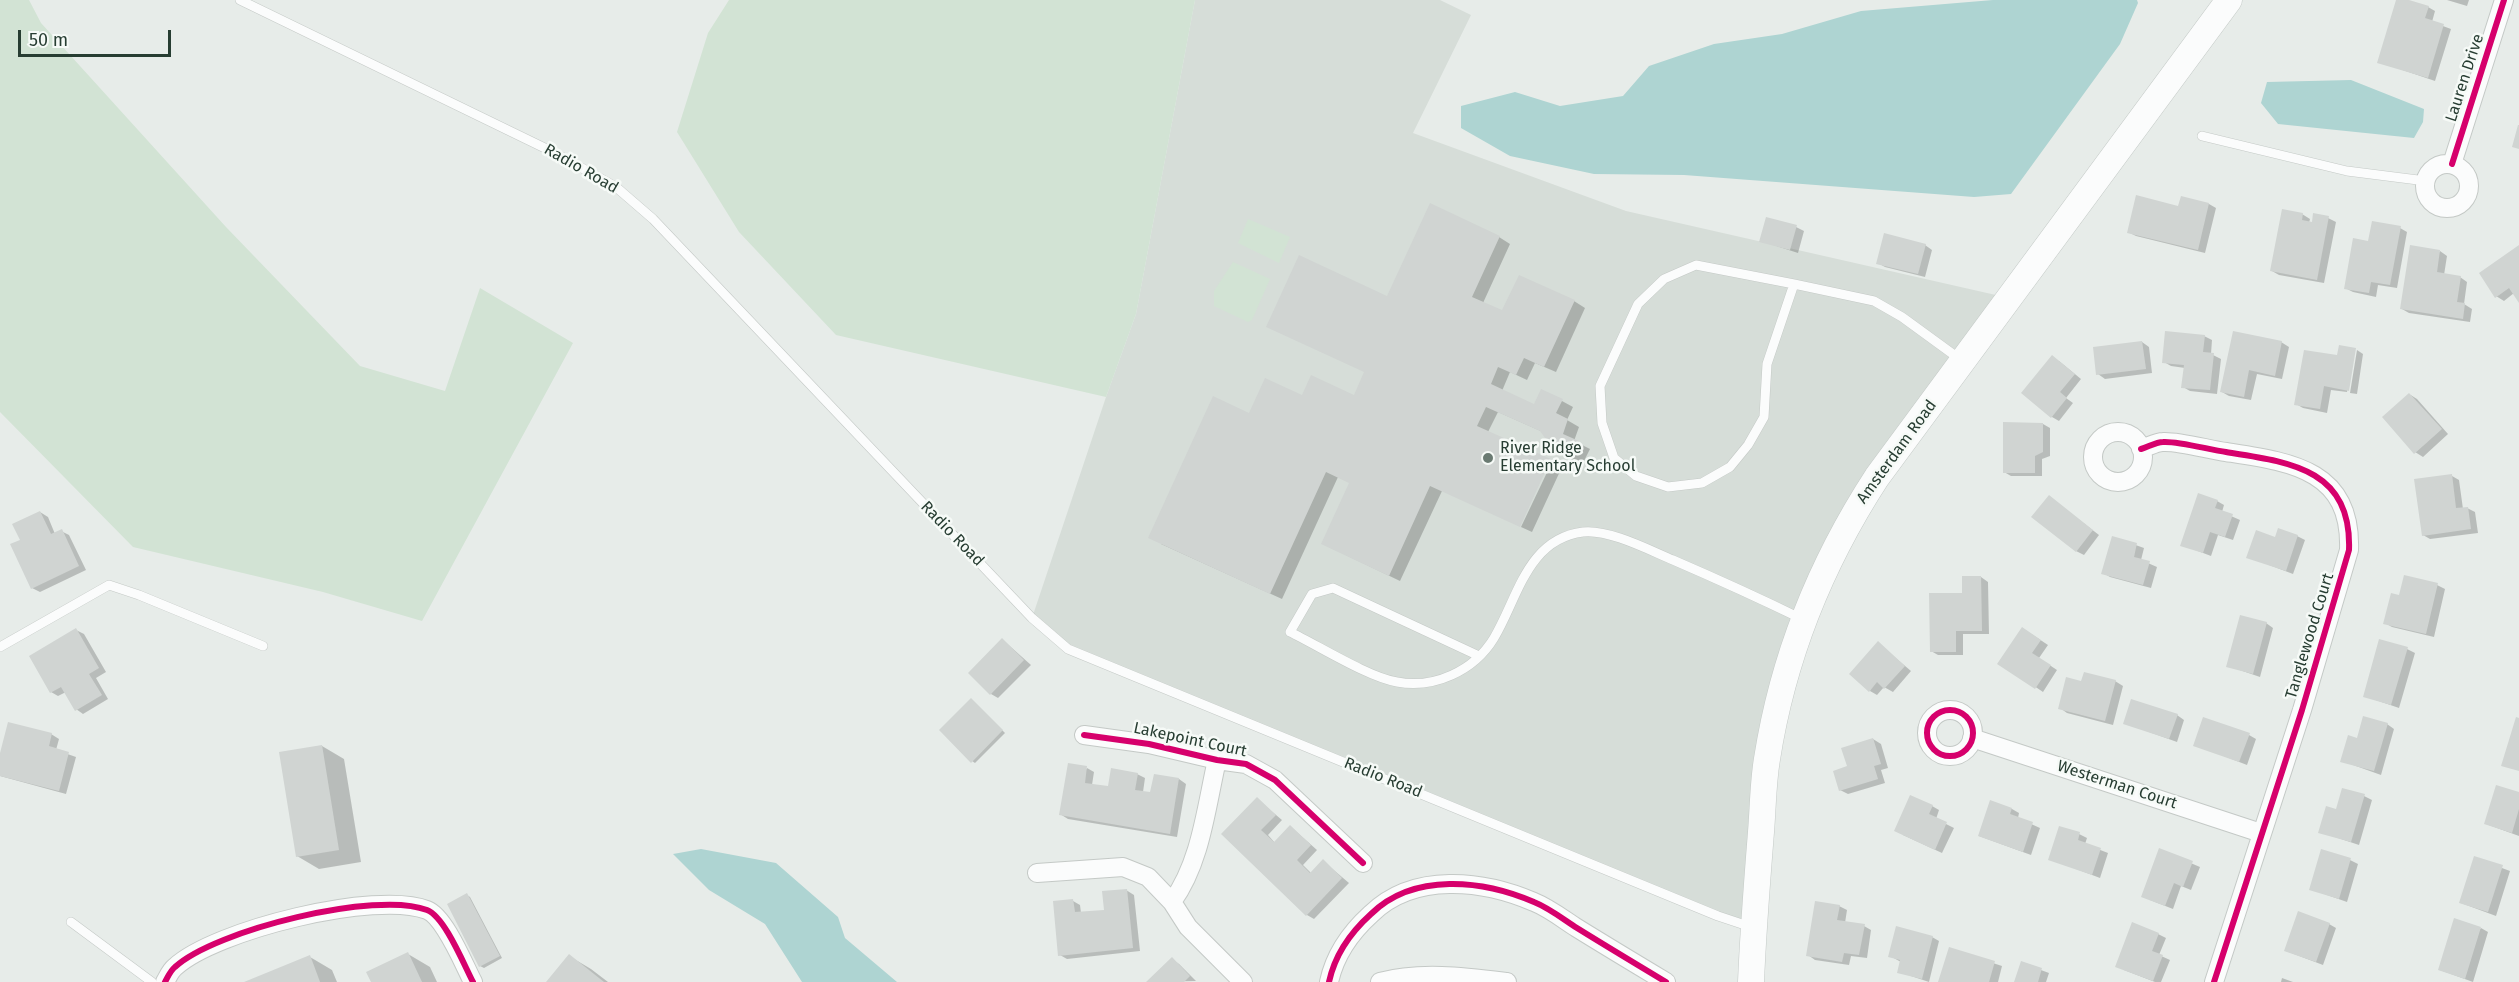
<!DOCTYPE html>
<html>
<head>
<meta charset="utf-8">
<style>
  body { margin:0 }
  #map { position:relative; width:2519px; height:982px; overflow:hidden; background:#e7ece9; font-family:"Fira Sans",sans-serif }
  canvas { display:block }
  .scale { position:absolute; left:18px; top:30px; width:153px; height:27px; box-sizing:border-box; border:3px solid #273d32; border-top:0; padding-left:8px; font-size:18px; line-height:21px; white-space:nowrap; color:#273d32; -webkit-text-stroke:4px #f6faf7; paint-order:stroke }
</style>
</head>
<body>
<div id="map">
<canvas width="2519" height="982"></canvas>
<div class="scale">50 m</div>
</div>
<script>
const c = document.querySelector('canvas').getContext('2d');
c.lineJoin = 'round';
function fill(path, color) {
  c.fillStyle = color;
  c.fill(path, 'evenodd');
}
function stroke(path, color, width, dash) {
  c.strokeStyle = color;
  c.lineWidth = width;
  c.lineCap = dash ? 'butt' : 'round';
  c.setLineDash(dash || []);
  c.stroke(path);
}
function drawText(font, color, halo, rows, align = 'center') {
  c.font = font + ' "Fira Sans",sans-serif';
  c.lineWidth = 5;
  c.setLineDash([]);
  c.textBaseline = 'middle';
  c.strokeStyle = halo;
  c.fillStyle = color;
  for (const [text, x, y, turn = 0] of rows) {
    c.save();
    c.translate(x, y);
    c.rotate((+turn || 0) * Math.PI / 180);
    c.textAlign = isNaN(turn) ? turn : align;
    if (halo) c.strokeText(text, 0, 0);
    c.fillText(text, 0, 0);
    c.restore();
  }
}
fill(new Path2D(`
  M1195 0H1440L1471 15 1413 133 1626 211 2009 298 1813 594 1742 924 1068 649 1032 618 1106 397 1136 314Z`), '#d6ddd8');
fill(new Path2D(`
  M0 0H29L41 23 226 227 360 366 445 391 480 288 573 343 422 621 323 592 133 547 0 412Z
  M729 0H1195L1136 314 1106 397 836 335 739 232 677 132 708 33Z
  M1248 219 1290 237 1279 263 1238 243Z
  M1233 262 1270 279 1252 320 1248 322 1214 306V291Z`), '#d2e3d4');
fill(new Path2D(`
  M1993 0H2137L2138 3 2120 44 2011 194 1974 197 1684 175 1594 174 1510 156 1461 128V106L1515 92 1560 106 1623 96 1649 66 1714 44 1782 34 1861 11Z
  M2351 80 2424 109 2423 122 2414 138 2278 124 2261 103 2267 82Z
  M701 849 776 863 838 917 845 938 897 982H802L765 924 709 890 673 854Z`), '#aed4d2');
fill(new Path2D(`
  M2398 0 2428 7 2435 11 2432 22 2451 29 2435 81 2379 62Z
  M2447 0H2469L2467 6Z
  M2209 204 2216 208 2205 253 2136 236 2128 232 2179 208Z
  M2302 214 2310 219 2309 223 2328 218 2336 222 2324 283 2279 275 2272 271Z
  M1796 227 1804 231 1798 253 1761 241Z
  M2400 228 2407 232 2397 288 2378 285 2376 297 2353 292 2345 288 2369 242Z
  M1499 237 1510 244 1483 303 1503 312 1574 301 1585 308 1556 372 1535 363 1527 380 1510 372 1502 391 1535 406 1562 401 1573 407 1567 420 1579 427 1574 441 1590 449 1582 465 1557 452 1543 432 1498 412 1488 432 1442 491 1400 581 1323 544 1351 483 1338 477 1282 599 1161 544 1250 415 1303 397H1355L1366 373 1388 298Z
  M1925 245 1932 250 1925 277 1885 267 1878 263Z
  M2519 247V300L2514 293 2504 301 2496 296Z
  M2440 251 2447 256 2444 275 2460 277 2467 282 2464 304 2472 309 2470 322 2409 313 2402 309Z
  M2204 336 2212 340 2211 354 2221 359 2217 394 2190 391 2183 387 2185 368 2171 366 2164 362Z
  M2142 342 2149 347 2152 373 2105 379 2098 374Z
  M2281 342 2289 347 2282 379 2257 374 2251 400 2229 396 2222 392Z
  M2340 347 2356 350H2354L2347 392 2331 390 2327 413 2303 408 2296 404 2305 352 2338 357Z
  M2357 350 2363 354 2357 394 2350 393Z
  M2059 361 2081 379 2066 398 2073 403 2059 421 2052 417Z
  M2409 394 2417 399 2448 434 2423 457 2415 452Z
  M2043 424 2050 428V456L2042 459V476H2011L2004 472Z
  M1552 462 1562 467 1532 532 1521 527Z
  M2452 476 2459 480 2463 509 2467 508 2475 512 2478 533 2430 539 2423 535Z
  M2217 501 2224 505 2222 512 2240 520 2233 540 2218 535 2211 556 2182 545Z
  M2056 502 2099 535 2084 555 2076 551Z
  M40 512 48 517 55 534 61 531 69 535 86 570 40 592 32 588 22 540Z
  M2297 536 2305 540 2293 574 2248 557 2276 539Z
  M2113 537 2144 548 2141 560 2157 567 2151 588 2110 577 2103 573Z
  M1981 577 1988 582 1989 634H1963V655H1938L1931 651 1963 594Z
  M2437 585 2445 589 2434 637 2392 627 2385 623 2400 597Z
  M2266 623 2273 628 2260 677 2228 666Z
  M76 630 84 634 106 672 96 678 108 699 83 714 76 709 66 692 58 696 51 692Z
  M2030 633 2048 645 2039 658 2057 670 2043 692 2000 663Z
  M1003 640 1031 665 998 698 991 694Z
  M1878 643 1911 671 1893 692 1884 687 1877 695 1870 691Z
  M2407 649 2415 653 2399 708 2364 696Z
  M2115 681 2123 686 2113 725 2067 713 2060 708 2082 683Z
  M974 702 1005 733 975 763 972 761Z
  M2177 715 2184 720 2177 742 2124 723Z
  M2387 724 2394 729 2381 775 2342 761 2358 740Z
  M51 734 59 739 56 750 76 757 66 794 0 776V759Z
  M2249 735 2256 739 2247 765 2195 745Z
  M1873 739 1881 744 1888 768 1881 770 1885 783 1848 794 1840 790 1849 768Z
  M322 746 344 759 361 862 319 869 297 856Z
  M1087 768 1094 772 1092 785 1109 788 1137 774 1145 778 1143 792 1152 794 1179 779 1186 784 1177 837 1068 819 1060 814Z
  M2519 793V836L2486 824Z
  M2364 796 2372 800 2359 845 2320 832Z
  M1257 799 1282 820 1268 835 1275 843 1291 827 1317 850 1303 865 1311 873 1323 861 1349 883 1314 919 1307 915 1223 834Z
  M1991 802 2012 809 2019 813 2018 818 2040 828 2031 855 1979 836Z
  M1932 806 1939 810 1936 819 1954 828 1942 853 1903 835Z
  M2079 834 2087 838 2085 844 2108 853 2100 878 2050 859Z
  M2160 850 2200 867 2191 890 2181 886 2173 909 2150 900Z
  M2475 858 2510 871 2496 916 2461 903Z
  M2350 860 2358 864 2347 902 2310 889Z
  M1126 890 1134 895 1140 951 1067 959 1060 955 1073 901 1080 905 1081 913 1105 911Z
  M467 895 470 897 502 958 484 968 480 966Z
  M1839 906 1847 910 1845 923 1864 926 1871 930 1867 958 1851 956 1849 965 1815 960 1808 955Z
  M2329 924 2336 928 2323 965 2286 951Z
  M2481 928 2488 932 2473 982 2440 970Z
  M2158 934 2166 938 2159 955 2170 960 2161 982H2155L2124 970Z
  M1932 937 1939 941 1929 982 1899 972 1901 962 1890 956Z
  M1950 949 2002 966 1998 982H1940Z
  M408 954 430 967 437 982H373Z
  M569 956 591 969 608 982H548Z
  M310 957 332 970 337 982H248Z
  M1172 959 1179 964 1196 981 1148 982Z
  M2022 963 2049 973 2046 982H2015Z
  M2282 978 2293 982H2281Z`), '#0003');
fill(new Path2D(`
  M2396 0H2409L2429 6 2425 18 2444 24 2428 78 2377 63Z
  M2518 125H2519V149L2512 147Z
  M2136 195 2178 206 2181 196 2209 203 2198 250 2127 233Z
  M1430 203 1500 236 1472 297 1502 310 1519 275 1575 300 1544 367 1524 358 1516 375 1498 367 1491 384 1534 404 1541 389 1563 399 1556 413 1568 419 1563 434 1579 441 1570 459 1556 453 1540 431 1486 407 1477 426 1551 459 1520 527 1430 486 1389 576 1321 544 1349 483 1326 472 1270 594 1148 538 1213 396 1249 413 1265 378 1302 395 1311 375 1354 395 1364 372 1266 327 1299 255 1387 296Z
  M2282 209 2303 213 2302 220 2312 222 2313 213 2329 216 2317 280 2270 271Z
  M1766 217 1797 225 1790 250 1759 242Z
  M2372 221 2401 226 2390 285 2371 282 2369 293 2344 289 2353 238 2368 241Z
  M1884 233 1926 244 1918 274 1876 264Z
  M2410 245 2440 250 2437 272 2461 276 2457 302 2465 303 2463 319 2400 309Z
  M2519 245V303L2509 288 2495 298 2479 273Z
  M2165 331 2205 335 2203 352 2214 353 2210 390 2181 388 2184 365 2162 363Z
  M2233 331 2282 341 2275 376 2249 370 2244 397 2220 392Z
  M2142 341 2146 369 2096 375 2093 347Z
  M2339 345 2356 348 2349 391 2324 386 2320 409 2294 405 2304 350 2337 355Z
  M2052 355 2075 374 2060 392 2067 398 2051 418 2021 393Z
  M2409 393 2442 429 2414 454 2382 417Z
  M2003 422 2043 423V452L2035 456V473H2003Z
  M2452 474 2456 508 2468 507 2471 529 2422 536 2414 479Z
  M2198 493 2218 500 2215 508 2233 514 2225 537 2210 532 2203 553 2180 546Z
  M2049 495 2093 530 2076 552 2031 517Z
  M40 511 51 534 62 529 79 566 31 589 10 544 20 540 12 524Z
  M2278 528 2298 535 2286 571 2246 558 2256 530 2275 537Z
  M2112 536 2137 543 2134 557 2150 561 2143 585 2101 574Z
  M2404 575 2438 583 2426 634 2383 624 2391 593 2399 595Z
  M1962 576H1981L1982 631H1956V652H1930L1929 593H1962Z
  M2240 615 2267 622 2253 674 2226 667Z
  M2022 627 2041 640 2032 653 2051 665 2035 689 1997 664Z
  M76 628 99 668 89 674 102 695 75 711 61 687 50 693 29 656Z
  M1002 638 1024 660 990 695 968 673Z
  M2379 639 2408 647 2391 705 2363 697Z
  M1878 641 1905 666 1884 689 1877 682 1869 692 1849 674Z
  M2084 672 2116 680 2105 721 2058 709 2066 677 2081 681Z
  M971 698 1003 730 971 763 939 730Z
  M2131 699 2178 714 2169 739 2123 724Z
  M2363 716 2388 723 2374 771 2340 762 2348 735 2357 738Z
  M2203 717 2250 733 2239 762 2193 746Z
  M2516 717 2519 718V771L2501 766Z
  M8 722 52 733 49 746 69 752 59 791 0 776V753Z
  M1873 738 1881 764 1874 766 1878 779 1839 791 1833 771 1847 766 1841 748Z
  M322 745 339 850 296 857 279 752Z
  M1068 763 1087 766 1085 783 1108 786 1111 768 1138 773 1135 790 1150 792 1154 774 1179 778 1170 834 1059 815Z
  M2496 785 2519 792V809L2512 833 2484 824Z
  M2342 788 2365 794 2351 842 2318 833 2326 806 2336 809Z
  M1910 795 1933 805 1929 814 1947 822 1935 850 1894 831Z
  M1257 797 1276 815 1261 830 1274 842 1290 825 1311 845 1297 860 1310 873 1323 859 1342 878 1306 916 1221 834Z
  M1990 800 2012 808 2010 814 2033 822 2023 852 1978 836Z
  M2059 826 2080 832 2078 840 2101 848 2092 875 2048 860Z
  M2159 848 2193 861 2183 887 2174 883 2165 906 2141 897Z
  M2321 849 2351 858 2339 899 2309 890Z
  M2474 856 2503 865 2488 912 2459 903Z
  M1127 889 1133 948 1058 956 1053 901 1073 899 1075 912 1104 910 1102 891Z
  M467 893 500 956 479 967 447 904Z
  M1815 901 1840 905 1837 920 1865 924 1859 955 1844 953 1842 962 1806 956Z
  M2298 911 2330 923 2316 962 2284 951Z
  M2454 918 2481 927 2465 979 2438 970Z
  M2132 922 2159 933 2152 951 2163 955 2153 981 2115 967Z
  M1896 926 1933 936 1922 979 1897 973 1900 960 1888 957Z
  M1949 947 1995 961 1989 982H1938Z
  M408 952 422 982H371L366 972Z
  M569 954 604 982H546Z
  M310 955 320 982H244Z
  M1172 957 1190 976 1184 982H1146Z
  M2021 961 2042 968 2038 982H2014Z`), '#d0d4d2');
const lane = new Path2D(`
  M240 0 555 153 616 187 653 219 1032 618 1068 649 1718 916 1742 924H1751
  M2202 136 2347 171 2426 181
  M1794 284 1767 364 1764 417 1748 445 1730 467 1702 483 1668 487 1636 476 1614 458 1602 423 1600 386 1638 304 1664 279 1696 265 1794 284 1874 301 1902 317 1961 360
  M0 647 109 585 139 595 263 646
  M1479 656 1333 588 1312 594 1290 632C1319 646 1368 677 1397 682 1434 689 1474 671 1494 638 1518 598 1527 539 1583 532 1609 529 1649 550 1673 560 1717 579 1759 598 1802 619
  M71 922 152 982`);
const street = new Path2D(`
  M2425 186a22 22 0 1 1 44 0a22 22 0 1 1-44 0Z
  M2452 164 2504 0
  M2093 457a25 25 0 1 1 50 0a25 25 0 1 1-50 0Z
  M2141 449C2148 447 2156 442 2163 442 2179 441 2210 450 2226 452 2290 462 2352 469 2349 550L2302 710 2214 982
  M1927 733a23 23 0 1 1 46 0a23 23 0 1 1-46 0Z
  M1084 735 1149 744 1217 760 1246 764 1275 780 1363 863
  M1972 738 2261 833
  M1037 873 1123 867 1148 877 1172 902 1188 927 1243 982
  M1172 902C1201 862 1206 808 1217 760
  M165 982C168 977 170 971 175 967 215 930 377 890 427 910 445 917 464 965 473 982
  M1329 982C1335 954 1350 933 1371 914 1414 872 1483 880 1534 902 1549 908 1563 919 1577 928 1606 946 1636 964 1666 982
  M1380 982C1420 971 1466 977 1507 982`);
const secondary = new Path2D(`
  M1751 982C1753 932 1757 882 1761 832 1763 808 1763 783 1767 759 1783 657 1821 563 1877 477L2229 0`);
stroke(lane, '#c4c9c6', 10);
stroke(street, '#c4c9c6', 20);
stroke(secondary, '#c3c9c6', 27);
stroke(lane, '#fbfcfc', 9);
stroke(street, '#fbfcfc', 18);
stroke(secondary, '#fbfcfc', 26);
stroke(new Path2D(`
  M2452 164 2504 0
  M2141 449C2148 447 2156 442 2163 442 2179 441 2210 450 2226 452 2290 462 2352 469 2349 550L2302 710 2214 982
  M1927 733a23 23 0 1 1 46 0a23 23 0 1 1-46 0Z
  M1084 735 1149 744 1217 760 1246 764 1275 780 1363 863
  M165 982C168 977 170 971 175 967 215 930 377 890 427 910 445 917 464 965 473 982
  M1329 982C1335 954 1350 933 1371 914 1414 872 1483 880 1534 902 1549 908 1563 919 1577 928 1606 946 1636 964 1666 982`), '#d6006c', 6);
for (const [x, y, r, color] of [
  [1488,458,6,"#6a7a72"]
]) {
  const dot = new Path2D();
  dot.arc(x, y, r, 0, 2 * Math.PI);
  c.fillStyle = color;
  c.fill(dot);
  stroke(dot, '#f6faf7', 2);
}
drawText('16px', '#273d32', '#f6faf7', [
  ["Lauren Drive",2465,78,-72],
  ["Radio Road",581,169,30],
  ["Amsterdam Road",1897,452,-54],
  ["Radio Road",952,534,46],
  ["Tanglewood Court",2310,636,-73],
  ["Lakepoint Court",1190,740,12],
  ["Radio Road",1383,778,22],
  ["Westerman Court",2117,785,18]
]);
drawText('16px', '#273d32', '#f6faf7', [
  ["River Ridge",1500,449],
  ["Elementary School",1500,467]
], 'left');
</script>
</body>
</html>
